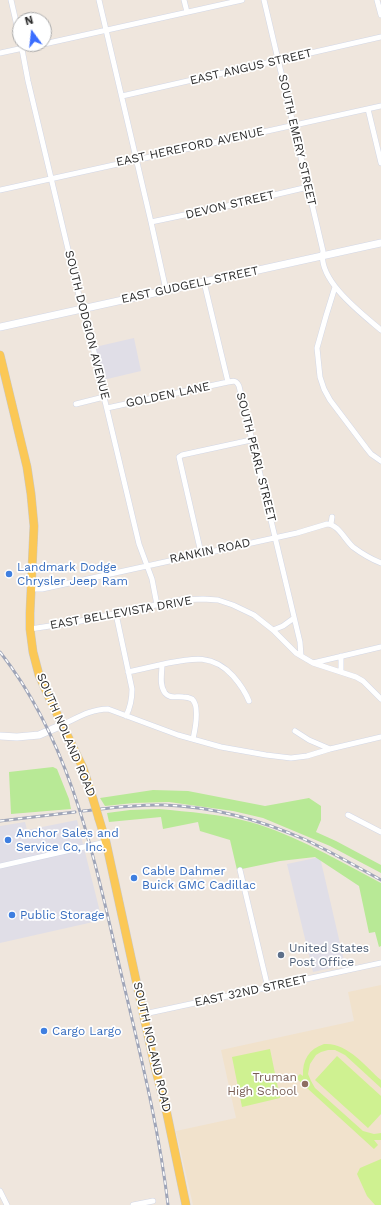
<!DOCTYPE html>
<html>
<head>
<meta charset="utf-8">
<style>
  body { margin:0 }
  #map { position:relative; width:381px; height:1205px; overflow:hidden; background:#efe6dd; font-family:"Work Sans",sans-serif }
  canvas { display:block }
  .north { position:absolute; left:12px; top:12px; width:40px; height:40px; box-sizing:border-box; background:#fff; border:1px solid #ababab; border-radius:50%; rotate:345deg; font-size:11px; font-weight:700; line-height:16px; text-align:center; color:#2c2c2c }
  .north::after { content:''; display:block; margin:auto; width:14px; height:18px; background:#3a6dff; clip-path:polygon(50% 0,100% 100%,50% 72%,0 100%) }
</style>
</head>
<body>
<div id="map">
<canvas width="381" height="1205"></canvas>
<div class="north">N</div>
</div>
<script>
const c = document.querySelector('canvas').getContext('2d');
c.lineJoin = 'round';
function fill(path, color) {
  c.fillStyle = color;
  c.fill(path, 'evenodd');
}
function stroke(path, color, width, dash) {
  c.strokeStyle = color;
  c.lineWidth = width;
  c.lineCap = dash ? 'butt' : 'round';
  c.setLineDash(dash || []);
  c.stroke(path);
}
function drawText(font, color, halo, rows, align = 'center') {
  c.font = font + ' "Work Sans",sans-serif';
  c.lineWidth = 3.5;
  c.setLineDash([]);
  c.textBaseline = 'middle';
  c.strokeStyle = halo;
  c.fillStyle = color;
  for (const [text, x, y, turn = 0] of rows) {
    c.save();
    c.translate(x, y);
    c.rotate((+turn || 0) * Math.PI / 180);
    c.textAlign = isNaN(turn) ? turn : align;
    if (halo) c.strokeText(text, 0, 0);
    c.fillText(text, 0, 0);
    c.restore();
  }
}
fill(new Path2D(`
  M134 338 141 371 103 380 95 347Z
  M77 820 102 920 0 943V826L25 822 27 830Z
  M320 857 345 965 313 972 287 864Z`), '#e0dee7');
fill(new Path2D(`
  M381 985V1205H193L176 1131 236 1118 221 1050 354 1021 348 992Z`), '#f1e2cc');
fill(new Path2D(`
  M53 767 57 769 69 799 71 809 11 814 9 772Z
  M153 790 188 791 265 806 309 798 321 806V820L316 832 336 841 381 865V873L330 846 263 818 233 811 169 802 134 803 105 806 100 798Z
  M159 809C189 812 221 814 250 822 296 835 339 861 381 883V946L379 947 375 932 369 933 359 886 315 857 280 861 237 870 230 840 200 831 198 822 163 829 161 817 109 822 107 813 130 810Z`), '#b8e996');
fill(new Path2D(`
  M324 1044C347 1042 365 1066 381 1080V1088L345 1055 335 1050H328L321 1052 316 1055 310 1064 308 1074 311 1081 315 1088 363 1131 374 1134 381 1133V1140H374L378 1145 374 1149 296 1078 300 1074 303 1076C302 1060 309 1049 324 1044Z
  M270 1049 280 1098 242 1107 232 1057Z
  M337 1056 381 1096V1114L368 1128 315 1080Z
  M381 1159V1205H375L367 1196 357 1174 360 1168Z`), '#cff191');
const street = new Path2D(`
  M11 0 20 39
  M99 0 151 222 166 290
  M184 0 187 12
  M264 0 323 251C317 280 361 313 381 330
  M377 0 381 15
  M21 44 28 81 81 304 86 315 104 397 139 544 152 579 157 605
  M44 44 242 0
  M0 53 42 44
  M122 96 381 37
  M368 109 381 163
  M0 190 381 106
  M151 222 227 206 308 187
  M204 282 228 382
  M335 287 326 316 317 348 320 377 324 389 330 400 367 449 371 454 381 461
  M76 404 104 397
  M107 408 228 382C234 381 236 380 239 386L300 642 301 656
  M331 524 332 517
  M201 553 179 457 182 455 251 440
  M31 589H42L297 533 327 524C338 524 345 540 353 547 361 553 371 559 381 563
  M116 614 132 689C132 699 131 706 126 716
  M30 629 76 622 179 600 203 599 218 600 233 605 254 615 273 630 296 653 313 663 381 647
  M273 630 283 626 294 618
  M341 656V672
  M313 663 356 677 363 681 381 699
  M162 665C162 673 159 685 165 693 170 699 176 696 183 697 186 697 190 698 192 699 200 706 195 730 193 739
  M128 672C142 669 155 666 168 663 193 658 213 654 233 676 240 684 245 691 249 701
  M62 725C77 718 91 709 108 709L178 735 221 747 266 755 291 758 307 756 330 749
  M295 731 309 740 330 749 381 737
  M348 815 381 832
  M0 866 106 842
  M240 870 268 988
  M144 1014 381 963
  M0 1191 7 1205
  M133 1205 153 1201`);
const secondary = new Path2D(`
  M0 327 381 243
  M0 736 17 737 39 735 62 725`);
const primary = new Path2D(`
  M0 355 27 467 31 494 34 526 30 613V629L33 652 39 675 47 693 83 768 93 799
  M99 819 106 842 154 1063 167 1114 186 1205`);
stroke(street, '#d2d7e6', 6);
stroke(secondary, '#d2d7e6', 8);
stroke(primary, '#c8c8c8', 9);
stroke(street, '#fff', 5);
stroke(secondary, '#fff', 7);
stroke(primary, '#fbc856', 8);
const rail = new Path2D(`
  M0 652C74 746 95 864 122 977 140 1053 159 1128 168 1205
  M83 811C110 808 137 804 165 805 214 807 261 820 306 840 331 852 356 866 381 880
  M0 821 75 812`);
stroke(rail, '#9fa5b8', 3);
stroke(rail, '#fff', 1.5, [4.5]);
const primaryBridge = new Path2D(`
  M93 799 99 819`);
stroke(primaryBridge, '#c8c8c8', 9, []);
stroke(primaryBridge, '#fbc856', 8);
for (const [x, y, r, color] of [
  [9,574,4,"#3f7fe0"],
  [8,840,4,"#3f7fe0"],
  [134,878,4,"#3f7fe0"],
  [12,915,4,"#3f7fe0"],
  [281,955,4,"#5c6f8a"],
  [44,1031,4,"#3f7fe0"],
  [305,1084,4,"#8d6e63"]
]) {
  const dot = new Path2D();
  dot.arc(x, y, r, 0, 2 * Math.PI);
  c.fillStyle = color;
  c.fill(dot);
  stroke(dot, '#fff', 1.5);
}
drawText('12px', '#2c2c2c', '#fff', [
  ["EAST ANGUS STREET",251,67,-13],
  ["SOUTH EMERY STREET",297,140,77],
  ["EAST HEREFORD AVENUE",190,147,-12],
  ["DEVON STREET",230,205,-13],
  ["EAST GUDGELL STREET",190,285,-12],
  ["SOUTH DODGION AVENUE",87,325,76],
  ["GOLDEN LANE",168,395,-12],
  ["SOUTH PEARL STREET",256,457,76],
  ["RANKIN ROAD",210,551,-12],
  ["EAST BELLEVISTA DRIVE",121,613,-10],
  ["SOUTH NOLAND ROAD",66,735,67],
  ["EAST 32ND STREET",251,991,-12],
  ["SOUTH NOLAND ROAD",152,1047,77]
]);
drawText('12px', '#366cbe', '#fff', [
  ["Landmark Dodge",17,567],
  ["Chrysler Jeep Ram",17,581],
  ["Anchor Sales and",16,833],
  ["Service Co, Inc.",16,847],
  ["Cable Dahmer",142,871],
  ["Buick GMC Cadillac",142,885],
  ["Public Storage",20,915],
  ["Cargo Largo",52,1031]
], 'left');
drawText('12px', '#4e5e75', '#fff', [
  ["United States",289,948],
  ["Post Office",289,962]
], 'left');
drawText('12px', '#785e54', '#fff', [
  ["Truman",297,1077],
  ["High School",297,1091]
], 'right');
</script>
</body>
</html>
